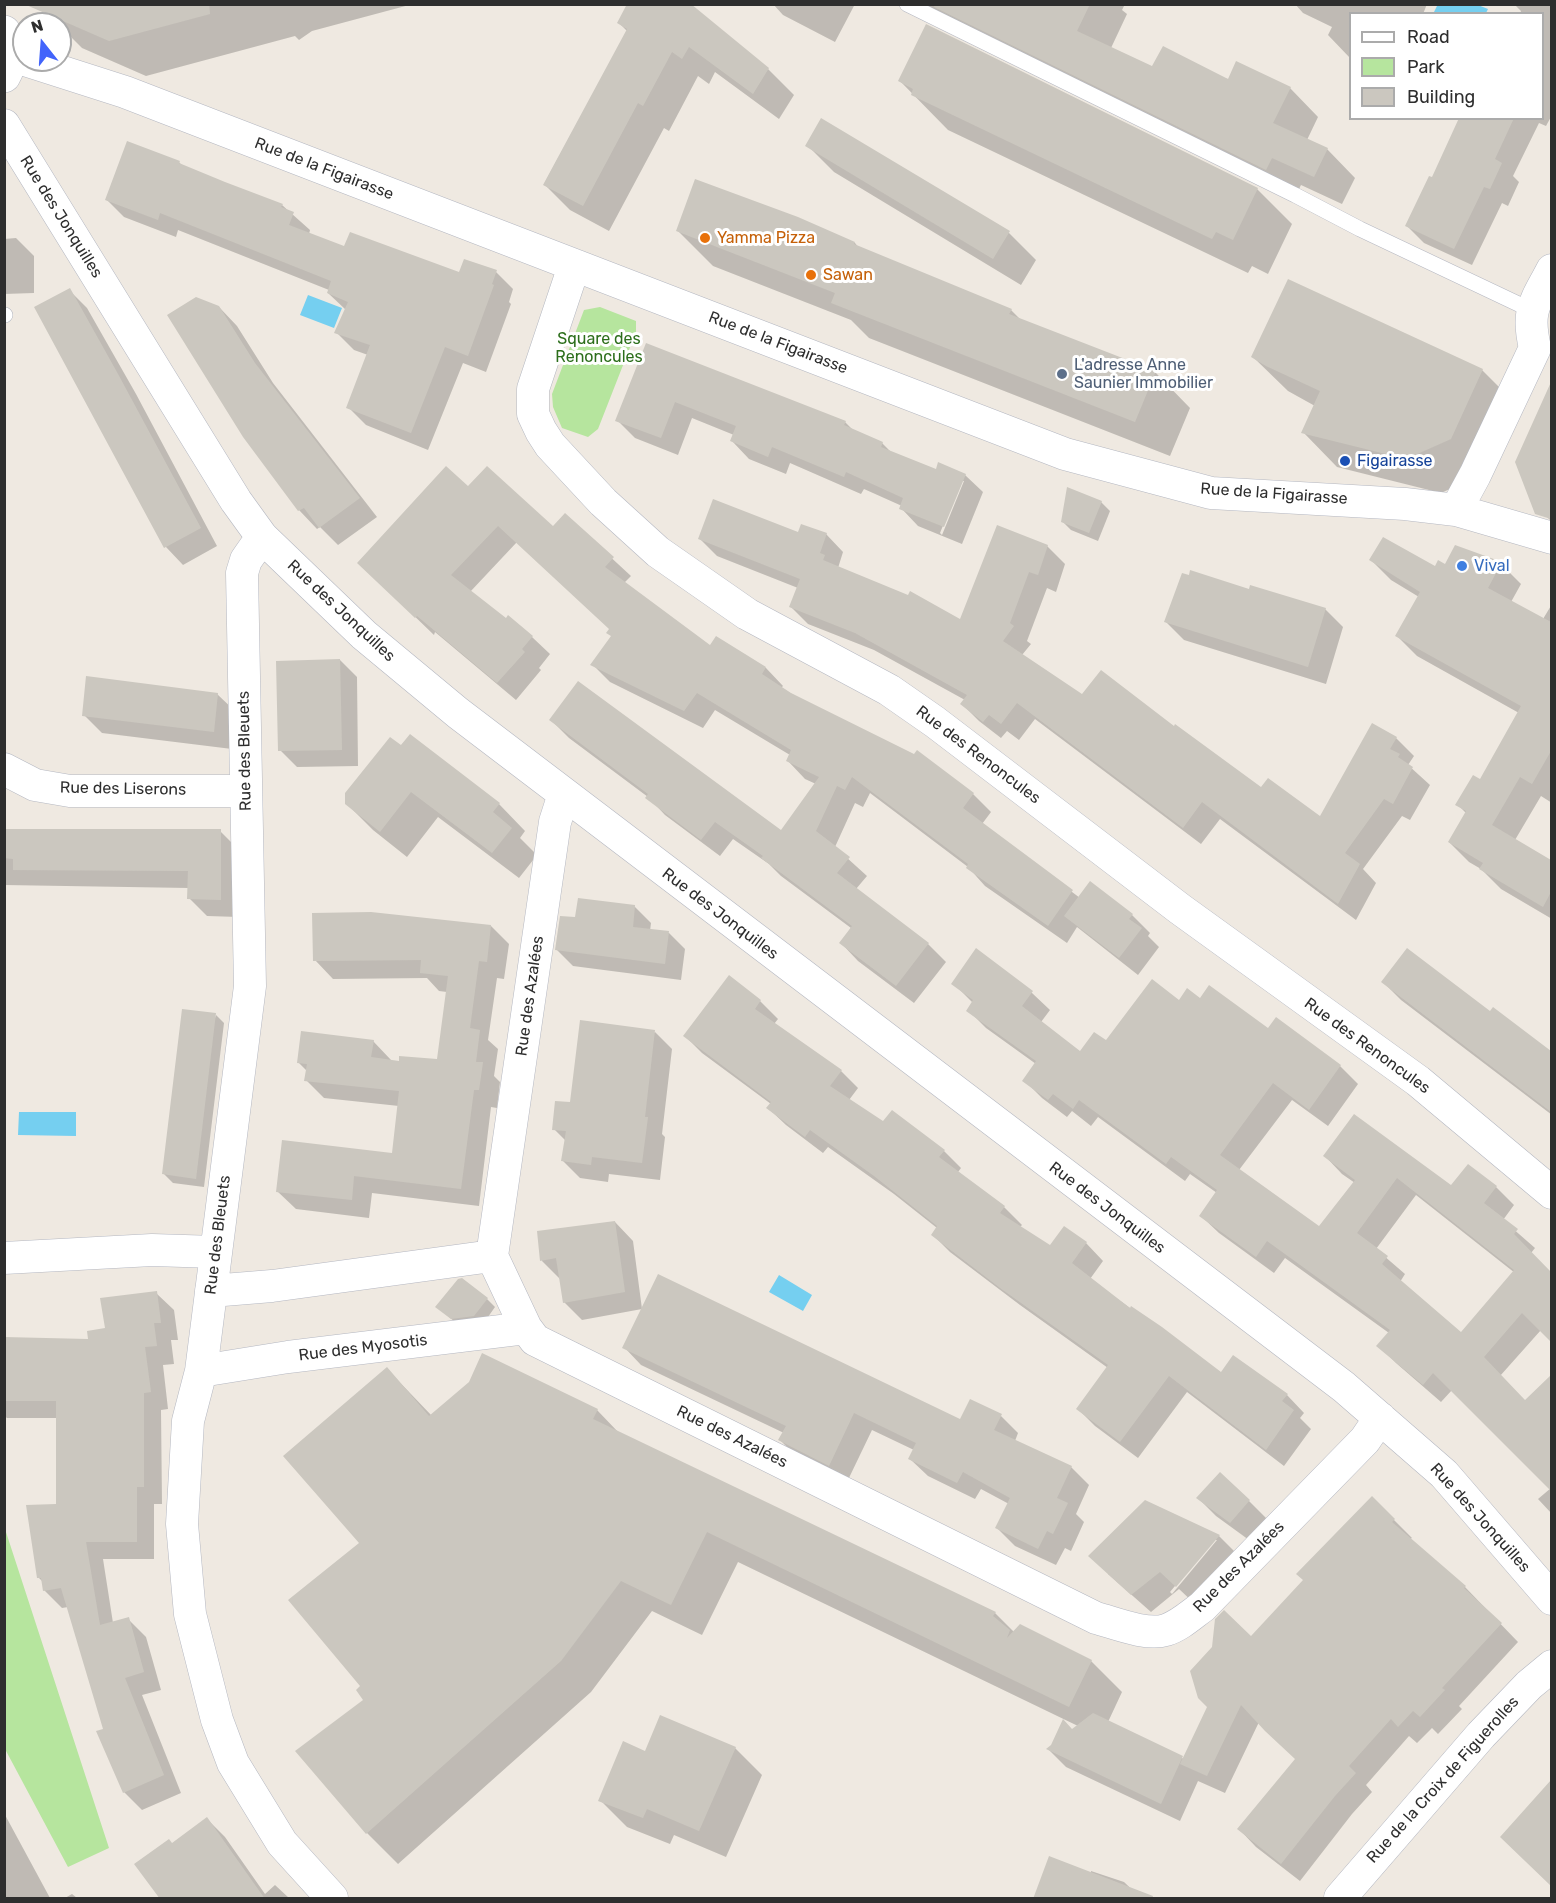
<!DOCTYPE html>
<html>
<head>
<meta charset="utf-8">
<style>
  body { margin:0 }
  #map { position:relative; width:1556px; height:1903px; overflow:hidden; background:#efe9e1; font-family:Rubik,sans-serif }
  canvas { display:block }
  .frame { position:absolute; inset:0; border:6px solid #2e2e2e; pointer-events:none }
  .legend { position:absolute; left:1349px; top:12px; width:195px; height:108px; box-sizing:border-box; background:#fff; border:2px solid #ababab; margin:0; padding:8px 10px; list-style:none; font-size:18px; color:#2e2e2e }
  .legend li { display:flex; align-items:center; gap:12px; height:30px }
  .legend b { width:30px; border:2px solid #ababab }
  .north { position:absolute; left:12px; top:12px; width:60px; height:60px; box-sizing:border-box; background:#fff; border:2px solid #ababab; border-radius:50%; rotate:343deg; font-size:16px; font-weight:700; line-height:24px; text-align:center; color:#2e2e2e }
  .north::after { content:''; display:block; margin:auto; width:21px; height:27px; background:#4264fb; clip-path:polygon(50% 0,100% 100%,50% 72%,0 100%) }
</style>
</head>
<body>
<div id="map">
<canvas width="1556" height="1903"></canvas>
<div class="frame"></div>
<ul class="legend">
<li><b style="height:8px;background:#fff"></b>Road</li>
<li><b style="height:16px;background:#b6e59e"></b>Park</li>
<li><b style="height:16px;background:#cbc7bf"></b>Building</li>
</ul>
<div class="north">N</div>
</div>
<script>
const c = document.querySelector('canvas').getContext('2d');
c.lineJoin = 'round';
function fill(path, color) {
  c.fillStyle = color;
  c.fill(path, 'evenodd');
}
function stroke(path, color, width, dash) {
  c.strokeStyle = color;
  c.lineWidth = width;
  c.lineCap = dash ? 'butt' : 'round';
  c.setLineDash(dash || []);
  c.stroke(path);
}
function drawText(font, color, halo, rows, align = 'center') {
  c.font = font + ' Rubik,sans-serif';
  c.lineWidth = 6;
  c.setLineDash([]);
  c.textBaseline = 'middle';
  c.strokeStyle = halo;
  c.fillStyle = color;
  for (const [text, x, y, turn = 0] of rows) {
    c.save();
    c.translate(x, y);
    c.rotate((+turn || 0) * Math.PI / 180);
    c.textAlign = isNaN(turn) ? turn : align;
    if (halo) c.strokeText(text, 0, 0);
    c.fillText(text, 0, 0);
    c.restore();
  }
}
fill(new Path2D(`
  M600 307 636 321V332L598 429 588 437 562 428 553 407 552 394 584 310Z
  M5 1529 109 1848 68 1867 5 1749Z`), '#b6e59e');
fill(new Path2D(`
  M1438 4 1478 5 1488 9 1486 13H1438L1434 12Z
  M308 295 342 308 334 328 300 315Z
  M19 1112H76V1136L18 1135Z
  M779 1275 812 1295 803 1311 769 1292Z`), '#75cff0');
fill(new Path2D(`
  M50 4H413L312 31 299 40 295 36 146 76 82 48 60 26V24H58L46 13Z
  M773 4H855L835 42 783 15Z
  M924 4H1125L1122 10 1127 14 1111 48 1153 68 1290 88 1318 117 1307 140 1327 149 1355 178 1342 204 1301 185 1295 197Z
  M1295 4H1427L1423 14H1350V58L1328 35 1332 27 1303 13Z
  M1552 4V115L1546 126 1539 123 1513 176 1519 182 1508 206 1502 203 1472 265 1424 243 1406 225 1469 118H1542V14H1520L1521 11 1515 5Z
  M619 23 768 69 794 95 779 119 715 72 709 84 698 76 669 131 664 128 609 231 570 210 544 184 627 31Z
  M900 81 1257 189 1292 224 1268 274 1252 266 1248 273 948 130Z
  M822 120 1009 233 1036 260 1021 285 834 172 807 145Z
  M179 162 183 167 282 205 310 230 309 234 345 248 460 274 496 272 513 289 509 302 511 304 486 372 463 363 428 450 366 425 348 407 368 355 354 350 336 332 346 310 328 293 329 290 178 230 176 237 124 217 107 200Z
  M797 219 855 243 859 248 1011 310 1021 320 1155 372 1190 408 1170 456 869 338 851 320 713 266 677 230Z
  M16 238 34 256V293L4 294V239Z
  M69 290 87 308 136 394 217 546 183 565 166 547Z
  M219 307 237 326 273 383 377 517 338 545 320 527 317 529 299 510Z
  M647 345 845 422 854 431 882 443 893 454 937 471 965 475 983 492 962 544 918 526 901 508 902 506 864 489 861 494 790 463 786 474 749 459 732 441 734 435 692 418 678 455 635 438 617 420ZM961 481H964L942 535 940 533Z
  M1253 357 1482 370 1516 404 1485 473 1441 493 1337 467 1303 432 1315 406 1288 391Z
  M1552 386V522L1531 501 1517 462Z
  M468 488 553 529 565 515 631 576 624 583 710 648 766 668 783 686 781 688 973 794 991 812 982 824 1080 898 1132 915 1150 933 1148 936 1159 947 1138 975 1077 927 1067 943 985 886 968 867 870 793 863 807 855 803 835 847 867 876 856 889 928 944 946 962 914 1003 858 961 841 943 851 928 781 876 769 864 733 839 720 856 665 815 648 797 569 738 551 720 781 833 816 784 805 779 788 761 790 755 715 710 703 728 610 682 592 664 613 637 611 630 517 542 470 592 506 620 532 637 550 654 539 668 541 670 516 700 435 632 434 635 377 580Z
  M1101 502 1110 511 1098 541 1071 530 1062 521Z
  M799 534H826L843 552 838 568 961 621 1047 546 1065 564 1056 592 1047 588 1027 641 1031 644 1022 655 1083 696 1174 728 1262 789 1320 818 1372 725 1396 738 1414 756 1408 765 1430 785 1410 820 1402 816 1363 869 1376 883 1356 920 1220 819 1201 844 1035 719 1019 740 1007 731 1001 738 979 721 962 704 965 700 874 650 808 624 791 607 798 588 717 556 700 539Z
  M1371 560 1435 568 1446 566 1501 564 1521 584 1511 602 1543 619 1552 604V803L1541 796 1515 840 1532 858 1552 869V919L1501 889 1481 869 1469 862 1449 842 1466 813 1457 804 1481 781 1519 713 1417 656 1397 636 1419 597 1391 580Z
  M1250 591 1325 609 1343 627 1326 684 1184 640 1166 622Z
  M340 660 357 677 358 766 297 767 280 750Z
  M217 694 236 712 232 749 102 733 84 715Z
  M410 736 499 804 525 831 520 838 537 855 519 878 438 817 407 857 373 830 346 803Z
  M4 830 220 831 238 849 239 917 207 916 189 898V888L4 885Z
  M634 906 651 923 650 931 669 933 685 949 681 980 573 966 556 949 576 919Z
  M491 926 509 944 504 979 497 978 488 1040 498 1049 494 1076 500 1082 497 1108 491 1107 479 1206 372 1193 369 1218 296 1209 277 1191 393 1154 399 1106 324 1098 306 1080 307 1071 298 1062 373 1041 391 1060V1062L438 1060 447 992 439 991 427 978 333 979 315 960Z
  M977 951 1032 993 1050 1010 1041 1022 1081 1053 1106 1042 1179 1002 1200 1000 1269 1030 1276 1020 1340 1066 1358 1084 1328 1126 1292 1100 1239 1170 1319 1228 1355 1183 1342 1174 1325 1156 1452 1187H1496L1514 1205 1503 1220 1535 1248 1531 1253 1552 1274V1341L1541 1330 1500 1376 1525 1401 1552 1377V1514L1538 1499 1551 1488 1452 1390 1441 1402 1396 1363 1378 1345 1389 1333 1285 1258 1274 1273 1219 1233 1201 1216 1217 1193 1190 1174 1185 1181 1098 1117 1091 1126 1072 1111 1067 1117 1042 1098 1024 1080 1036 1064 986 1028 968 1010 973 1003 953 983ZM1416 1195 1515 1273 1461 1334 1400 1282 1405 1274 1376 1249Z
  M729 977 760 1001 778 1019 774 1024 841 1071 858 1088 849 1100 884 1123 944 1151 961 1168 958 1172 1004 1207 1022 1225 1020 1227 1050 1247 1086 1243 1103 1261 1090 1279 1221 1374 1233 1357 1287 1395 1304 1413 1300 1418 1311 1429 1284 1466 1187 1392 1138 1458 1095 1426 1078 1409 1108 1368 1020 1305 950 1252 933 1235 937 1228 894 1194 828 1147 823 1153 786 1125 768 1108 771 1104 702 1053 685 1036Z
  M1383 982 1548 1050 1552 1054V1115L1401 1000Z
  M216 1015 224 1023 204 1187 173 1183 164 1174Z
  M655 1032 672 1049 662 1134 665 1137 660 1180 609 1174 608 1182 580 1178 563 1161 566 1141 554 1129 571 1104Z
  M615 1222 633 1241 642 1309 961 1421 1001 1416 1018 1433 1015 1441 1071 1467 1089 1485 1076 1514 1084 1522 1071 1551 1065 1548 1056 1565 1015 1546 997 1528 1009 1504 981 1489 975 1499 928 1476 910 1459 914 1450 872 1430 847 1482 798 1458 780 1440 784 1433 641 1365 624 1347 642 1309 582 1320 564 1302 561 1280 542 1261 539 1233Z
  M156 1293 174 1310 178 1340H171L174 1364 163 1365 168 1409 161 1410 162 1504H154V1559H103L113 1623 128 1619 146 1637 161 1690 142 1695 181 1793 142 1810 124 1792 68 1607 62 1608 44 1590 43 1582 39 1578 58 1506V1418H7L4 1416V1339L89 1341Z
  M487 1299 495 1307 483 1324 461 1327 437 1307Z
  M387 1369 432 1416 597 1410 620 1434 995 1613 1014 1632 1091 1661 1122 1692 1108 1722 1184 1759 1251 1638 1305 1580 1372 1498 1412 1538 1410 1539 1465 1587 1518 1642 1459 1706 1462 1709 1438 1734 1432 1728 1417 1743 1409 1736 1366 1785 1372 1792 1352 1814 1300 1881 1256 1847 1239 1829 1297 1760 1259 1722 1225 1793 1198 1781 1180 1821 1066 1767 1048 1749 1078 1726 738 1562 702 1635 652 1611 591 1692 398 1864 367 1833 365 1701 362 1686 361 1544Z
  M1198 1498 1249 1501 1267 1519 1249 1540 1216 1516Z
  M1145 1501 1219 1536 1237 1554 1195 1604 1179 1589 1151 1612 1108 1574ZM1213 1540H1217L1172 1594 1170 1592Z
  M735 1748 762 1775 726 1857 674 1835 670 1844 627 1827 600 1800 646 1753Z
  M1552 1783V1885L1502 1837Z
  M4 1813 50 1898H4Z
  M207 1819 225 1837 265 1894 275 1885 289 1898H162L172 1844Z
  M1091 1871 1124 1882 1141 1898 1091 1874Z
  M72 1894 77 1898H65Z`), '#0003');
fill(new Path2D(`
  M24 4H209L210 14 109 41Z
  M627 4H691L769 68 753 94 689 47 682 59 672 52 643 106 638 103 583 206 543 185 627 29 617 23Z
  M935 4H1090L1077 31 1152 66 1163 46 1228 79 1236 61 1291 87 1273 123 1328 148 1314 177 1272 158 1266 170 934 7Z
  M926 24 1258 188 1233 240 1216 232 1212 239 911 95 913 89 898 81Z
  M821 118 1010 231 993 259 805 146Z
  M1459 118H1514L1495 159 1502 163 1490 189 1484 187 1454 249 1405 226 1429 176 1432 177Z
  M127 141 180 161 179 163 225 182 283 204 281 207 294 212 289 225 344 246 350 232 459 272 464 259 497 270 492 284 494 285 468 356 445 347 411 433 346 408 370 345 334 333 348 302 327 293 331 281 160 213 158 220 105 200Z
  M695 179 798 217 855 242 854 244 1012 309 1009 314 1156 371 1135 422 831 303 835 293 676 231Z
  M1288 279 1483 369 1451 439 1406 459 1301 433 1320 391 1266 366 1251 357Z
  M70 288 118 374 201 528 164 548 34 307Z
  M196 297 219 306 255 363 360 498 319 528 304 508 298 511 243 437 167 315Z
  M646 343 846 421 844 425 883 442 881 447 936 469 938 462 966 474 944 527 899 509 903 498 846 472 844 477 772 447 768 457 730 441 736 426 675 402 661 438 615 421Z
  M1551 382V519L1535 514 1515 462Z
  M446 466 468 486 487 466 553 526 565 513 614 557 605 567 710 645 716 636 766 667 762 674 791 693 914 754 917 750 974 793 963 808 1073 890 1048 926 966 868 968 864 852 777 845 790 837 786 816 831 850 857 837 873 929 943 896 986 839 943 852 926 761 858 763 856 715 822 701 840 645 798 648 794 549 720 578 681 781 830 819 777 786 761 791 750 697 693 684 711 590 665 611 636 606 633 609 629 498 526 451 575 506 618 508 615 533 636 522 649 525 652 497 683 417 616 415 618 357 563Z
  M1067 487 1102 501 1089 533 1061 522Z
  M713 499 798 532 801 524 827 533 820 553 825 555 823 560 908 595 910 591 960 619 997 525 1048 545 1038 575 1029 572 1010 623 1014 626 1003 641 1082 694 1101 670 1174 726 1175 724 1261 787 1268 778 1320 816 1372 723 1397 737 1390 749 1400 754 1398 757 1413 767 1393 804 1384 799 1345 853 1360 864 1338 904 1202 802 1183 828 1017 703 1001 724 989 715 983 722 960 704 967 695 855 633 789 607 800 579 698 539Z
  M1383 537 1435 566 1438 560 1445 564 1455 545 1502 562 1488 588 1551 622V751L1532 784 1520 777 1492 825 1551 860V892L1543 907 1479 869 1483 863 1448 842 1466 811 1455 805 1473 775 1480 779 1521 706 1395 636 1420 592 1369 560Z
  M1190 570 1249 589 1250 585 1326 608 1308 667 1164 622 1182 573 1189 575Z
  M340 659 342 750 278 751 276 661Z
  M86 676 218 693 214 732 82 716Z
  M410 734 500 803 493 812 512 828 492 853 411 792 380 832 345 804V793L390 737 401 745Z
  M4 829H221V900L187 899 188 871 13 870V859L4 858Z
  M1090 881 1133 914 1129 919 1142 928 1119 958 1064 916Z
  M578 898 635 905 633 927 669 931 665 964 555 950 560 916 575 917Z
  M371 912 491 925 487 962 479 961 470 1028 480 1030 476 1062H483L479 1090H474L461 1189 354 1176 352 1200 276 1192 282 1140 392 1153 399 1091 304 1081 307 1064 297 1063 301 1031 374 1040 371 1057 399 1061V1056L437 1059 448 976 420 973 421 960 313 961 312 913Z
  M976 948 1033 991 1022 1006 1080 1051 1094 1032 1106 1040 1152 979 1179 1000 1187 988 1200 998 1209 985 1268 1028 1276 1017 1341 1065 1309 1110 1273 1083 1220 1155 1319 1226 1355 1180 1323 1156 1354 1114 1451 1185 1468 1164 1497 1186 1484 1203 1518 1229 1514 1234 1551 1272V1342L1522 1313 1484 1357 1525 1400 1551 1375V1491L1433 1373 1423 1385 1376 1346 1390 1330 1267 1241 1256 1257 1199 1216 1217 1190 1171 1157 1166 1164 1079 1100 1073 1109 1053 1094 1048 1100 1022 1081 1036 1061 966 1011 973 1000 951 984ZM1397 1178 1514 1270 1461 1332 1382 1264 1388 1256 1357 1233Z
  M1407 948 1490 1011 1493 1007 1551 1051V1112L1381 982Z
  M729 975 761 1000 755 1009 842 1070 830 1086 883 1121 892 1110 945 1150 939 1157 1005 1206 1000 1213 1050 1245 1064 1226 1087 1242 1072 1263 1130 1308 1131 1306 1162 1327 1221 1372 1233 1355 1288 1394 1282 1401 1294 1410 1266 1450 1169 1376 1120 1442 1076 1409 1108 1365 1000 1288 931 1235 937 1226 874 1176 810 1130 805 1137 766 1108 771 1102 683 1036Z
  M182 1009 216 1013 196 1179 162 1174Z
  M580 1020 655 1030 645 1117H648L642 1163 592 1157 591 1165 561 1161 566 1131 552 1130 555 1101 570 1102Z
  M615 1221 625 1292 563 1303 556 1258 540 1261 537 1231Z
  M658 1274 960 1419 970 1399 1002 1414 994 1430 1072 1466 1057 1498 1068 1503 1053 1534 1047 1531 1038 1549 995 1528 1010 1498 963 1472 957 1483 908 1459 916 1443 854 1413 829 1466 778 1440 786 1426 622 1348Z
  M462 1278 488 1298 474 1316 451 1319 435 1307 458 1279Z
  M157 1291 161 1323H154L157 1346 145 1347 151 1392 144 1393V1487H137V1542H86L100 1625 129 1617 144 1672 125 1678 164 1775 123 1793 96 1731 103 1729 61 1588 43 1591 41 1578H37L26 1505 56 1504V1401H4V1337L88 1339 87 1331 105 1328 100 1298Z
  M482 1353 598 1409 593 1419 996 1612 993 1616 1010 1630 1007 1638 1020 1624 1092 1660 1069 1707 707 1532 671 1605 621 1581 561 1661 366 1834 295 1751 363 1700 356 1690 360 1686 288 1600 359 1543 283 1456 387 1367 429 1416 469 1382Z
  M1220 1472 1250 1500 1230 1523 1196 1498Z
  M1372 1496 1395 1519 1392 1522 1466 1586 1464 1588 1502 1623 1442 1688 1445 1690 1420 1717 1413 1711 1398 1727 1391 1719 1349 1766 1356 1773 1335 1796 1281 1864 1237 1829 1295 1759 1265 1731 1241 1705 1207 1776 1180 1764 1207 1707 1198 1698 1190 1671 1212 1647 1215 1619 1224 1610 1251 1636 1303 1580 1296 1574Z
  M1145 1500 1220 1535 1176 1587 1160 1572 1131 1595 1088 1556Z
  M1093 1713 1183 1756 1161 1804 1046 1749 1051 1745 1063 1719 1072 1729Z
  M660 1715 736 1747 699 1831 647 1809 643 1818 598 1801 623 1741 645 1751Z
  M1551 1780V1886L1500 1837Z
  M207 1817 265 1899H160L134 1864 169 1839 172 1843Z
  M1049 1856 1153 1896 1152 1899H1033Z`), '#cbc7bf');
const lane = new Path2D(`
  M907 4 1295 195 1360 229 1531 310
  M4 315H5`);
const street = new Path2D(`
  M25 60 125 92 1065 454 1211 493 1405 504 1456 510 1552 538
  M4 125 236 501 262 537 364 635 458 713 1344 1387 1444 1474 1552 1599
  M574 266 533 389V414L541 431 550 445 603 502 658 552 747 614 889 690 935 722 1180 909 1418 1081 1552 1193
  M1456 510 1475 475 1535 348C1526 310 1535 303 1552 270
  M262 537 246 560 242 573 250 986 201 1371 188 1421 182 1524 190 1614 217 1720 233 1763 282 1843 332 1898
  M4 769 35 785 70 791H246
  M564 794 555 822 492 1256 526 1328 535 1340 1096 1618C1115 1623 1146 1636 1166 1630 1179 1626 1191 1615 1202 1607L1365 1440 1380 1418
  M4 1258 152 1250 216 1252
  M211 1291 272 1286 492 1256
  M201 1371 288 1357 526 1328
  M1340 1898 1481 1735 1529 1685 1552 1666`);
const secondary = new Path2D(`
  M4 32C11 45 12 63 4 76`);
stroke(lane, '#b4b7c1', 16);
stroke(street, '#b4b7c1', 33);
stroke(secondary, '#b4b7c1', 34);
stroke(lane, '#fff', 15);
stroke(street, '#fff', 32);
stroke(secondary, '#fff', 33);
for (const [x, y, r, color] of [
  [705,238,6,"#e8710a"],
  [811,275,6,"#e8710a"],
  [1062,374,6,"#5c6f8a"],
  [1345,461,6,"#1a4fb4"],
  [1462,566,6,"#3f7fe0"]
]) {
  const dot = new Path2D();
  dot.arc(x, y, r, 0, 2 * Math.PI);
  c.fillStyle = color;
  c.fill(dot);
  stroke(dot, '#fff', 2);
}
drawText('16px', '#2e2e2e', '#fff', [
  ["Rue de la Figairasse",324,169,21],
  ["Rue des Jonquilles",61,217,58],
  ["Rue de la Figairasse",778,343,21],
  ["Rue de la Figairasse",1274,494,4],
  ["Rue des Jonquilles",341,611,43],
  ["Rue des Bleuets",245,751,-91],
  ["Rue des Renoncules",978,755,37],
  ["Rue des Liserons",123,789,1],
  ["Rue des Jonquilles",720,914,37],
  ["Rue des Azalées",530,996,-82],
  ["Rue des Renoncules",1367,1046,36],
  ["Rue des Jonquilles",1107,1208,37],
  ["Rue des Bleuets",218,1235,-83],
  ["Rue des Myosotis",363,1348,-7],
  ["Rue des Azalées",732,1437,26],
  ["Rue des Jonquilles",1480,1518,48],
  ["Rue des Azalées",1239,1567,-45],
  ["Rue de la Croix de Figuerolles",1443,1780,-48]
]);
drawText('16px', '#c56008', '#fff', [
  ["Yamma Pizza",717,238],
  ["Sawan",823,275]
], 'left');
drawText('16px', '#2c6e1b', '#fff', [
  ["Square des",599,339],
  ["Renoncules",599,357]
]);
drawText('16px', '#4e5e75', '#fff', [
  ["L'adresse Anne",1074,365],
  ["Saunier Immobilier",1074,383]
], 'left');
drawText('16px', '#164399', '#fff', [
  ["Figairasse",1357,461]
], 'left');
drawText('16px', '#366cbe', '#fff', [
  ["Vival",1474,566]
], 'left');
</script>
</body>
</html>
